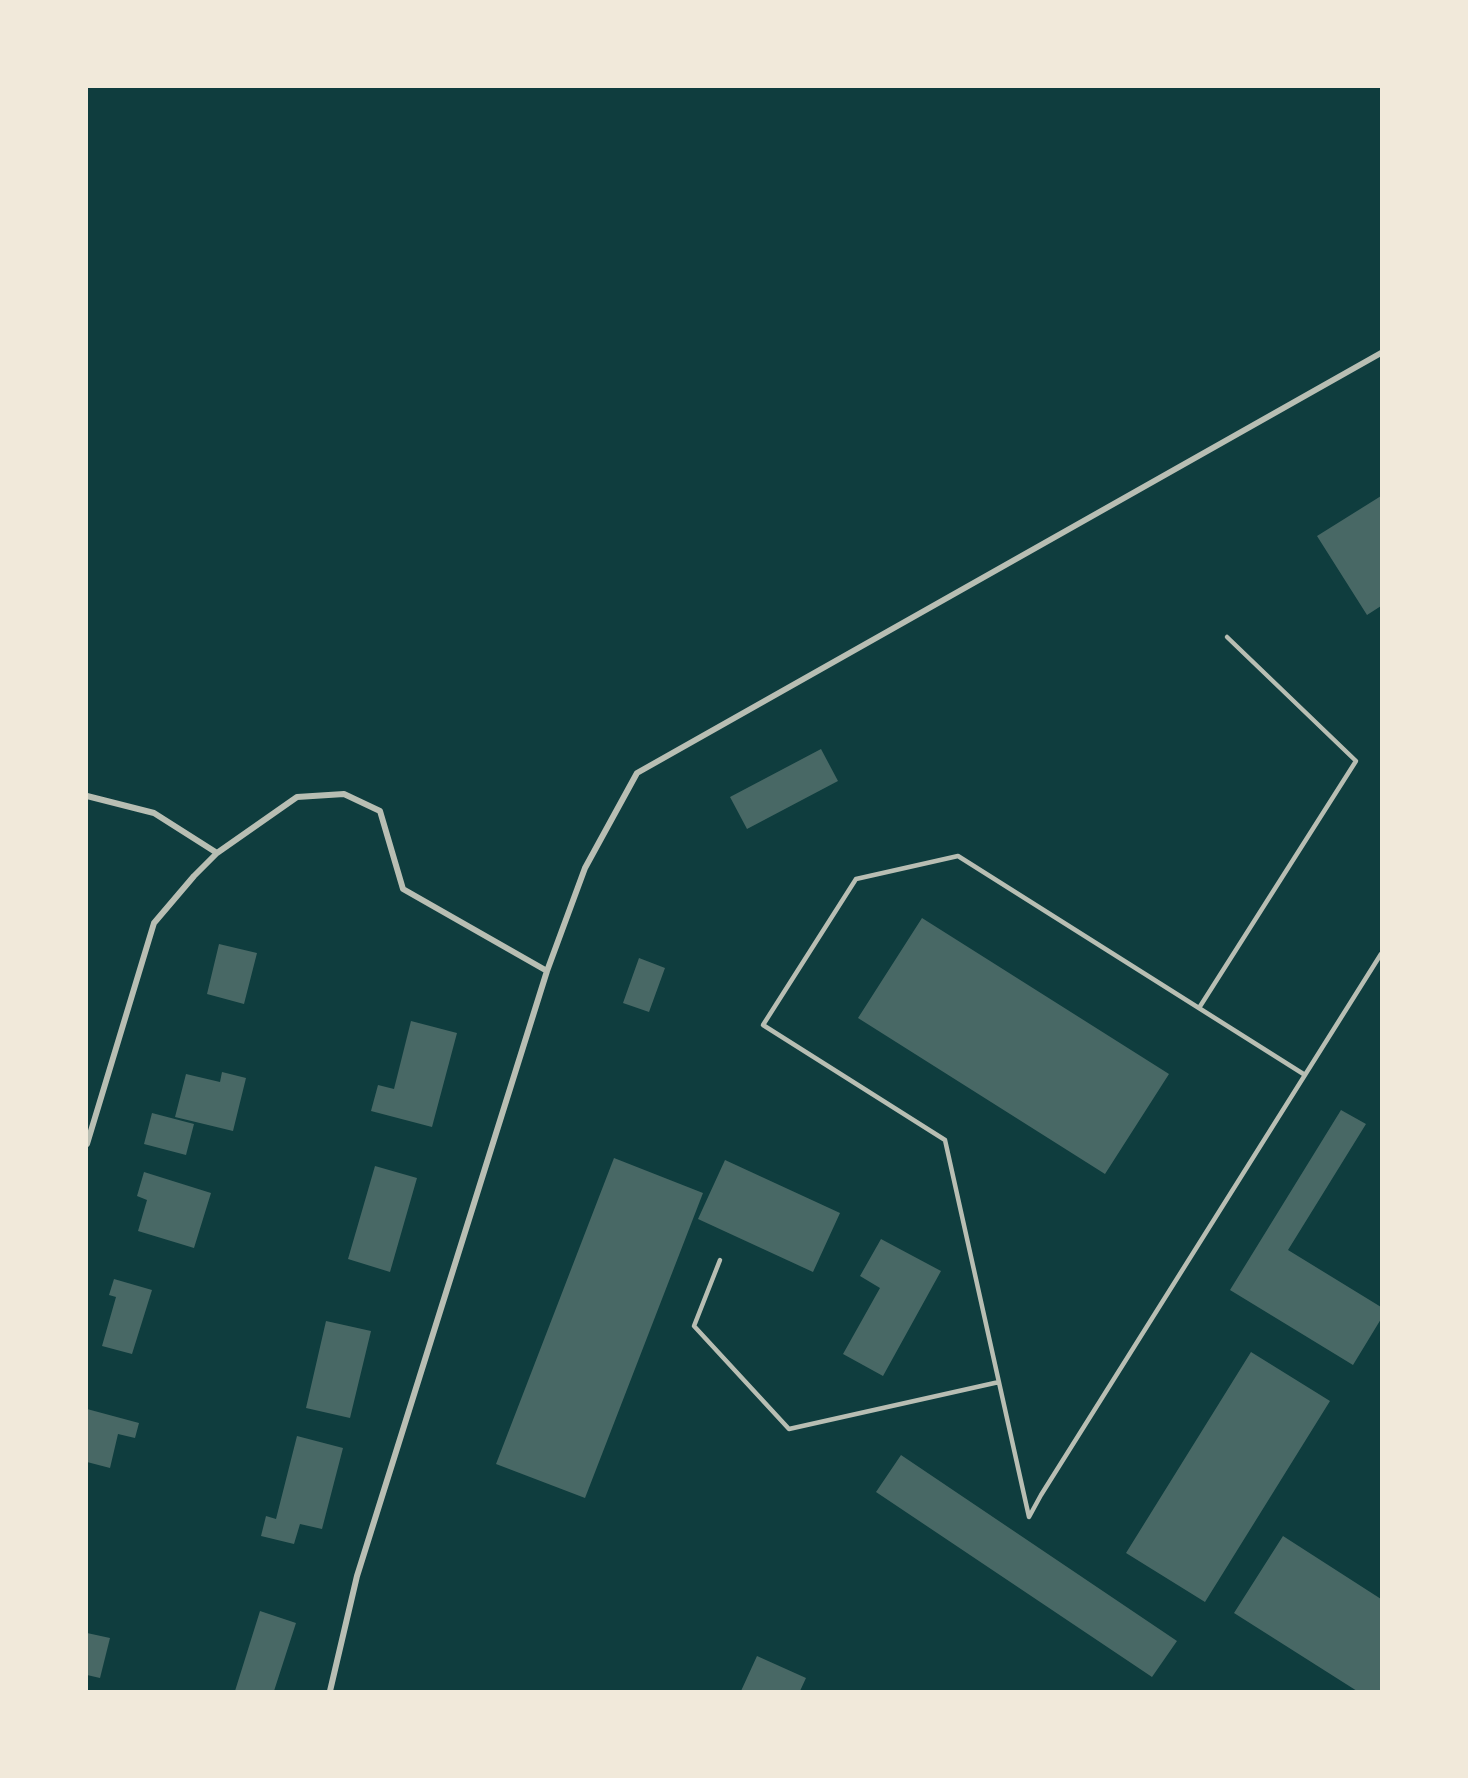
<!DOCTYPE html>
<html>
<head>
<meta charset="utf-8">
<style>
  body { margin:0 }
  #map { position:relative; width:1468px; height:1778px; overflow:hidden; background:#0f3d3e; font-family:Barlow,sans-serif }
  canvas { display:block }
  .frame { position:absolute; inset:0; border:88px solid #f1e9da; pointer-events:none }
</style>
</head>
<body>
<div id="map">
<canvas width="1468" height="1778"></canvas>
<div class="frame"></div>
</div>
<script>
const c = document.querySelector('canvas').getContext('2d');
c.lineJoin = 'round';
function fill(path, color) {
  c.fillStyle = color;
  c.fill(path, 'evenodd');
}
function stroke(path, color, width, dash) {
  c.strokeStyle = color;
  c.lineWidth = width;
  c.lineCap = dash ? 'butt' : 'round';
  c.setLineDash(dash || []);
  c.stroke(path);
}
fill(new Path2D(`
  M1381 496V606L1367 615 1317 536Z
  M821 749 838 781 747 829 730 797Z
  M922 918 1169 1074 1105 1174 858 1018Z
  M219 944 257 953 244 1004 207 994Z
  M639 958 665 968 649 1012 623 1003Z
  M411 1021 457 1033 432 1127 371 1111 378 1085 394 1089Z
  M222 1072 246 1078 233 1131 175 1117 186 1074 220 1082Z
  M1341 1110 1366 1124 1288 1250 1381 1307V1319L1353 1365 1230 1290Z
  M152 1113 194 1124 186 1155 144 1144Z
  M614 1158 703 1193 585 1498 496 1464Z
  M725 1160 840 1213 813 1272 698 1219Z
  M375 1166 417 1178 390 1272 348 1259Z
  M144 1172 211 1193 194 1248 138 1231 147 1200 137 1196Z
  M881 1239 941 1271 883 1376 843 1354 880 1288 860 1276Z
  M114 1279 152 1290 132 1354 102 1346 116 1297 109 1295Z
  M326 1321 371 1331 350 1418 306 1408Z
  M1251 1352 1330 1401 1205 1602 1126 1553Z
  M87 1409 139 1423 135 1438 118 1434 110 1468 87 1462Z
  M297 1436 343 1448 322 1529 300 1524 294 1544 261 1536 266 1516 276 1519Z
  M901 1455 1177 1641 1152 1677 876 1492Z
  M1283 1536 1381 1599V1691H1357L1234 1613Z
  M260 1611 296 1623 274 1691H235Z
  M87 1633 110 1638 100 1678 87 1675Z
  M757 1656 806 1678 800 1691H741Z`), '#486865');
stroke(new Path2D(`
  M1199 1008 1356 761 1227 637
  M1305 1075 958 856 856 879 763 1025 945 1140 1029 1517 1041 1495 1381 954
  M720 1260 694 1326 789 1429 999 1382`), '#b8beb3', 4.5);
stroke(new Path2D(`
  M87 796 154 813 217 853
  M87 1144 154 923 194 876 217 853 297 797 344 794 380 811 403 889 547 971
  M330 1691 357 1576 547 971 585 868 637 773 1381 353`), '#b8beb3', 6);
</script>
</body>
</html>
